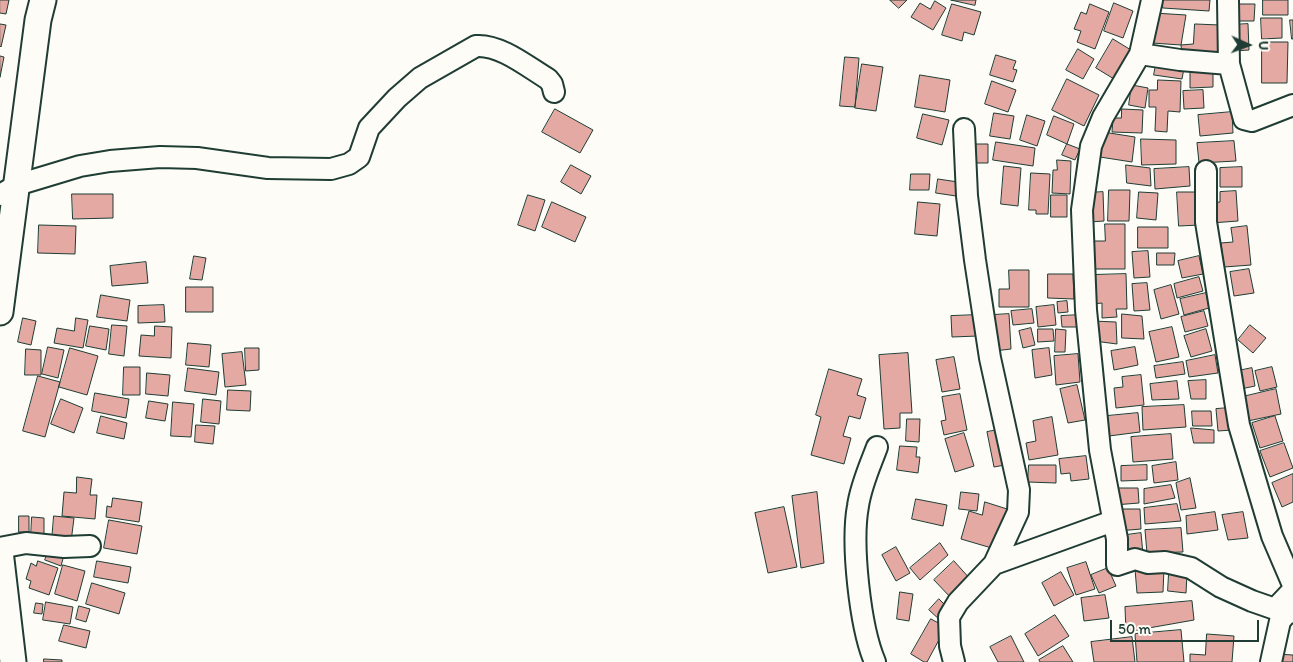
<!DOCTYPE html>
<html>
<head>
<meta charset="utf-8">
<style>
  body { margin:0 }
  #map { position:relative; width:1293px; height:662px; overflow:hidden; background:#fdfcf7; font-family:Itim,sans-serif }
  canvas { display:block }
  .north { position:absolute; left:1223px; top:20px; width:50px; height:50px; -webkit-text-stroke:4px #fdfcf7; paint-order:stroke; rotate:92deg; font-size:14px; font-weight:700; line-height:20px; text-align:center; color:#1f3d34 }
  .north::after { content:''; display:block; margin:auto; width:18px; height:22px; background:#1f3d34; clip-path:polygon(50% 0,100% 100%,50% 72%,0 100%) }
  .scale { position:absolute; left:1110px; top:620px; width:149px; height:22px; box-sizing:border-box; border:2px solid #1f3d34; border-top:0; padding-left:6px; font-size:15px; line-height:18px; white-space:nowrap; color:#1f3d34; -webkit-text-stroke:4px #fdfcf7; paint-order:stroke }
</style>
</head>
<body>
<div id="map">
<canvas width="1293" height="662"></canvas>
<div class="north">U</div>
<div class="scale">50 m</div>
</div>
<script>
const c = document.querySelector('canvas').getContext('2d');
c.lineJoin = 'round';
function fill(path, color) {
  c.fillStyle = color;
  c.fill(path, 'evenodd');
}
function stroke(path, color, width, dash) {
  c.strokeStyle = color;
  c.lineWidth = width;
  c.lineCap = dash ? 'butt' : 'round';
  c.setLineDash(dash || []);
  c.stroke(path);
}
const building = new Path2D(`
  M0 0H9L6 14 0 13Z
  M890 0H907L899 8Z
  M951 0H976L975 5Z
  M1163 0H1210L1209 11 1163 8Z
  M1263 0H1288V15H1263Z
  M935 1 946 8 933 30 911 17 920 3 930 9Z
  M1114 3 1133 11 1123 38 1104 31Z
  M952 4 981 12 974 35 964 32 962 41 942 35Z
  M1090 4 1109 12 1095 49 1077 42 1081 31 1074 29 1081 12 1086 14Z
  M1232 4H1255L1254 21H1232Z
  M1154 13 1186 15 1181 45 1152 43Z
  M1261 18H1282V38L1262 39Z
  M1290 20H1293V39H1292Z
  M0 24 6 25 1 47 0 46Z
  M1195 24 1220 25 1218 59 1182 57 1181 45 1193 44Z
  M1248 24 1249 50 1233 51 1231 25Z
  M1113 39 1131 50 1114 79 1096 68Z
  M1262 42H1288L1287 83H1262Z
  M1078 49 1094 59 1083 79 1066 70Z
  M996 55 1016 61 1013 69 1017 70 1013 82 990 75Z
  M0 56 4 57 0 77Z
  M845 57 859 58 855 107 840 106Z
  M862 64 883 67 876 111 855 108Z
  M1156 64 1184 68 1182 79 1154 75Z
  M1213 71V87L1190 88V72Z
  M920 75 950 80 945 112 915 107Z
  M1067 79 1099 95 1084 126 1052 110Z
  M1158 80 1181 81 1180 112 1168 111 1167 132 1155 131 1156 107H1149V90H1157Z
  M992 81 1016 90 1008 112 985 104Z
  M1132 85 1148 88 1145 108 1129 105Z
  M1203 90 1204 108 1184 109 1183 91Z
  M555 109 593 130 580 153 542 132Z
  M1122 109 1143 110 1142 133 1112 132 1113 118H1121Z
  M1232 112 1233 133 1200 136 1198 115Z
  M994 113 1014 116 1010 139 990 136Z
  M923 114 949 120 942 145 917 138Z
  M1027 115 1045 121 1037 146 1020 140Z
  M1054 116 1074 124 1067 144 1047 135Z
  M1103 132 1135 137 1132 162 1100 157Z
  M1141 139 1176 140V164L1142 165Z
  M1234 141 1236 161 1199 163 1197 143Z
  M996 142 1035 148 1033 166 993 160Z
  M976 144H988V163H976Z
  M1067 144 1080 149 1075 160 1062 155Z
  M1057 160 1071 161 1070 194 1052 193 1053 170H1057Z
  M571 165 591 176 581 194 561 182Z
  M1126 165 1150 168 1151 186 1127 183Z
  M1004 166 1021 168 1018 206 1001 204Z
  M1189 167 1190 186 1155 189 1154 169Z
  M1242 167V187H1220V168Z
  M1031 173 1050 174 1048 214H1036V210H1029Z
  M911 174H930L929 190H910Z
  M938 179 958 182 956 196 936 193Z
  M1109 190H1130L1129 221H1108Z
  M1236 191 1238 221 1211 223 1210 203 1220 202V192Z
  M1103 192 1104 221 1090 222 1088 193Z
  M1139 192 1158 193 1156 220 1137 218Z
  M1177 192H1199L1200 225 1179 226Z
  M72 194H113V218L73 219Z
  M528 195 545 200 535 231 518 225Z
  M1051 195H1067V217H1051Z
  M552 202 586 217 575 242 542 227Z
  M918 202 940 204 937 236 915 234Z
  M1105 224H1125V269H1090V241H1105Z
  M39 225 76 226 75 254 38 253Z
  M1247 226 1251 265 1224 267 1221 243 1233 242 1231 228Z
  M1138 227H1168V248H1138Z
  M1148 251 1150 277 1134 278 1132 252Z
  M1157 253H1175L1174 265H1157Z
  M194 256 206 258 202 280 190 279Z
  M1199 256 1203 274 1182 278 1178 261Z
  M146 262 148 283 112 286 110 266Z
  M1249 269 1254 293 1234 296 1230 272Z
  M1009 270H1029V307H999V289H1009Z
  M1048 274H1073L1074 299 1048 298Z
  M1126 274 1127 309H1116L1117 317 1102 318V303L1093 304 1092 275Z
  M1199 277 1203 291 1177 298 1174 284Z
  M1147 283 1150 310 1134 311 1132 284Z
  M1171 285 1179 314 1161 319 1154 290Z
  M186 287H213V312H186Z
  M1206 293 1209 308 1184 315 1180 299Z
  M101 295 130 300 127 321 97 317Z
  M1067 301 1068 312 1058 313 1057 302Z
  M164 305 165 322 138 323V306Z
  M1054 305 1056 325 1038 327 1036 307Z
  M1032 309 1034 323 1013 325 1011 311Z
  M1204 311 1208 326 1185 332 1181 317Z
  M1009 314 1011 349 994 351 993 315Z
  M1122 314 1142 316 1144 339 1122 338Z
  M977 315 978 336 952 337 951 316Z
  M1080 315V327H1062L1061 316Z
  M23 318 36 321 31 345 18 342Z
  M76 318 88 320 83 348 54 343 57 328 74 331Z
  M1092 321 1116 322 1117 344 1094 341Z
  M112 325 127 326 124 356 109 354Z
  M1250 325 1266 338 1253 353 1238 340Z
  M90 326 109 329 106 350 86 346Z
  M155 326 172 327 171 358 139 356 141 335 154 336Z
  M1172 327 1179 357 1156 362 1149 332Z
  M1031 328 1035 345 1023 348 1019 331Z
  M1038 329H1053L1054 341 1038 342Z
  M1056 329 1066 330 1065 352H1055Z
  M1206 329 1212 351 1191 357 1184 336Z
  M188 343 211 345 209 367 186 365Z
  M48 347 64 350 58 378 42 374Z
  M1135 347 1138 365 1114 370 1111 351Z
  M70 348 98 356 87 395 59 387Z
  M245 348H259V370L246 371Z
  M1049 348 1052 375 1035 378 1032 350Z
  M26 349 41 350V375H25Z
  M242 352 246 385 225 387 222 354Z
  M908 353 912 413H900V428L884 429 879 355Z
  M1078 354 1080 382 1056 385 1054 356Z
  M1215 355 1218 373 1189 377 1186 361Z
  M954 357 960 389 942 392 936 360Z
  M1183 362 1185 374 1156 378 1154 366Z
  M124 367H140V395H123Z
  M1272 367 1277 387 1260 391 1255 371Z
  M188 368 219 372 216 395 185 391Z
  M1252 368 1255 386 1236 390 1233 372Z
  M829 369 862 379 857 395 866 398 860 419 849 416 843 436 851 438 844 464 811 455 821 417 816 415Z
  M147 373 170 375 168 396 146 394Z
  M1141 375 1144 405 1116 408 1114 388 1123 387 1122 377Z
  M38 376 60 382 45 437 23 431Z
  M1206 380V399H1191L1188 381Z
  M1177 381 1179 399 1152 400 1150 384Z
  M1077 385 1085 420 1068 423 1060 389Z
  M1276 389 1281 414 1243 422 1238 398Z
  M228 390 251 391 250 411 227 410Z
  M95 393 129 399 126 418 92 411Z
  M960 394 967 430 944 435 941 421 946 420 942 397Z
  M61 399 83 408 74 433 51 424Z
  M203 399 221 401 219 424 201 422Z
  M149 401 168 404 165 421 146 418Z
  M173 402 194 404 191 437 171 436Z
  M1184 405 1186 427 1143 430 1142 407Z
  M1229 408 1232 430 1218 431 1216 409Z
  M1192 411H1211L1212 426H1193Z
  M1138 413 1140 432 1109 436 1107 416Z
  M101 416 127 423 124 439 97 433Z
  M1275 416 1283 441 1260 448 1252 423Z
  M1052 417 1058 455 1029 460 1026 443 1036 441 1033 421Z
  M907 419H920L919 442 906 441Z
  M196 425 215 426 213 444 195 442Z
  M1191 428 1214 430V443H1194Z
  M1003 429 1010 464 994 467 987 432Z
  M964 433 974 466 955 472 945 439Z
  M1171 434 1173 459 1133 462 1131 437Z
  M1284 443 1293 468 1270 477 1260 451Z
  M900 446 917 447 916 457H920L918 473 897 470Z
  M1086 456 1089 479 1071 481 1070 473 1061 474 1059 459Z
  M1176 462 1178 480 1154 483 1152 466Z
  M1029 465H1056V483L1028 482Z
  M1147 465V480L1121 481V466Z
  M1293 474V502L1282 507 1272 483Z
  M77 477 92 479 90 495H97L95 519 62 516 64 492 76 493Z
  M1190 478 1196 508 1181 510 1176 483Z
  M1171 485 1175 498 1144 504V489Z
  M1112 488H1138L1139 503 1114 505Z
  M817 492 824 563 801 568 792 496Z
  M961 492 979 494 977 511 959 509Z
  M113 498 142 502 139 522 106 517 107 506 111 507Z
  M916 499 947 505 943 526 912 519Z
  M985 502 1007 509 995 549 961 539 969 511 982 515Z
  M1177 504 1181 521 1145 524 1144 508Z
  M784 507 797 567 768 573 755 513Z
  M1115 509H1140L1141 529 1118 531Z
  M1215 512 1218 530 1187 534 1186 516Z
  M1243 512 1248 538 1228 540 1222 515Z
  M19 516H29V532H19Z
  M54 516 74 518 71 542 52 540Z
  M32 517 44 518V537H31Z
  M109 520 142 526 137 554 104 548Z
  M1181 528 1183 552 1147 553 1145 530Z
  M1141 533 1143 554H1121L1119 536Z
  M940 543 948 555 920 580 910 568Z
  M896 547 910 573 896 581 882 555Z
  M49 550 64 555 61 566 45 560Z
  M38 561 58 568 49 595 29 588 31 581 26 579 31 563 36 566Z
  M97 561 131 567 128 583 94 577Z
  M954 561 971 580 952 599 934 580Z
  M1086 562 1095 589 1076 595 1067 568Z
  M63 565 85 571 77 601 55 594Z
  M1108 568 1116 586 1099 593 1091 575Z
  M1164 568 1163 592 1137 593 1135 569Z
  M1061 572 1074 595 1054 606 1042 583Z
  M1169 573 1187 574 1186 593 1168 591Z
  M92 583 125 593 119 614 86 604Z
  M900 592 913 594 909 621 897 619Z
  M1105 595 1109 618 1084 621 1081 598Z
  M939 599 951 611 941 621 929 610Z
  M1192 601 1194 620 1126 632 1125 607Z
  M46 602 73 607 70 624 43 620Z
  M36 603 43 604 42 614 34 613Z
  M79 606 90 609 86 622 76 619Z
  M1055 615 1069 636 1038 656 1025 634Z
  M931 619 946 627 927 662H924L911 654Z
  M64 625 90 631 86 648 59 641Z
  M1181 630 1184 662H1137L1135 634Z
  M1207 634 1234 636 1232 662H1190V654L1205 655Z
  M1011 636 1024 662H998L990 647Z
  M1132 637 1135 662H1094L1091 642Z
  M1063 646 1073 662H1040L1039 660Z
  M1276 654 1293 655V662H1276Z
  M44 659 62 660V662H44Z`);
fill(building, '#e3a9a2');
stroke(building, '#1f3d34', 1);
const minor = new Path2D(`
  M1152 0 1140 54 1103 117 1091 146 1082 210 1086 310 1100 450 1117 539V565L1135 559 1148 563 1165 562 1191 568 1221 587 1252 601 1275 609 1293 590
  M1228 0 1229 64 1244 119 1252 121 1293 105
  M1140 54 1180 60 1229 64
  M964 129 967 196 975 260 990 358 1019 490 1018 512 994 564
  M1206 171V222L1239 425 1272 536 1293 585
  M0 195 17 185 80 166 110 161 160 157 197 158 268 168 331 169 349 164 359 157 369 128 397 98 420 78 476 46C500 44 528 67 548 79L552 84 554 92
  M0 548 26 543 64 547 90 546
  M875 662C860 627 851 544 858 506 861 485 870 466 877 447
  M954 662 950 646 949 617 958 602 994 564 1113 521
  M1271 662 1280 621 1285 615 1293 611`);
const tertiary = new Path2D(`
  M0 312 38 20 43 0
  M0 551 13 662`);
stroke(minor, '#1f3d34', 24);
stroke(tertiary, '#1f3d34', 29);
stroke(minor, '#fdfcf7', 20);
stroke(tertiary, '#fdfcf7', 25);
</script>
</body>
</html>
